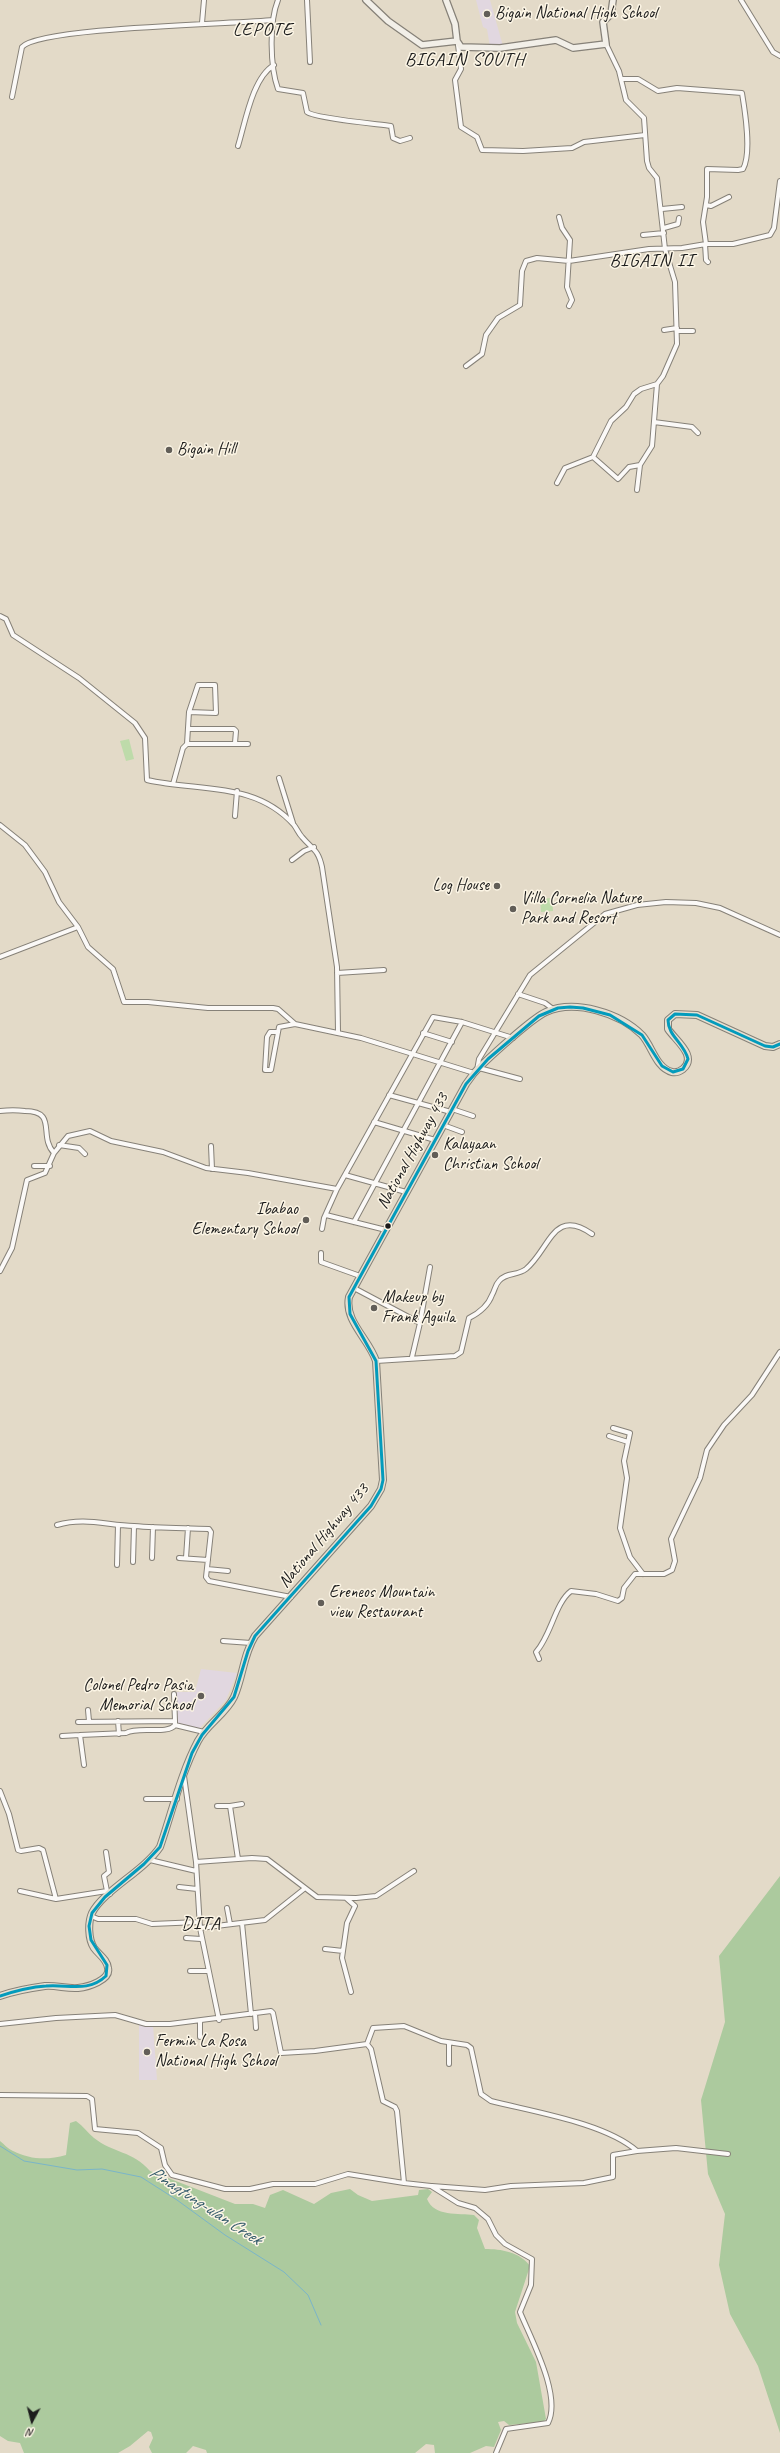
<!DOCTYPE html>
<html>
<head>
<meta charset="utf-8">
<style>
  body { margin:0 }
  #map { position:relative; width:780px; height:2453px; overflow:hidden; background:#e3dac8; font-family:Caveat,sans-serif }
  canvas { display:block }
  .north { position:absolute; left:12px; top:2401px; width:40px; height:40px; -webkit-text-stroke:3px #fcf5e5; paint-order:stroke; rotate:187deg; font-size:11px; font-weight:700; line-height:16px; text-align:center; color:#1c1c1c }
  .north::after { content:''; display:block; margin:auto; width:14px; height:18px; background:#1c1c1c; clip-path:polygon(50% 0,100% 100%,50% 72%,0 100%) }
</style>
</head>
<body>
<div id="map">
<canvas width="780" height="2453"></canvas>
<div class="north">N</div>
</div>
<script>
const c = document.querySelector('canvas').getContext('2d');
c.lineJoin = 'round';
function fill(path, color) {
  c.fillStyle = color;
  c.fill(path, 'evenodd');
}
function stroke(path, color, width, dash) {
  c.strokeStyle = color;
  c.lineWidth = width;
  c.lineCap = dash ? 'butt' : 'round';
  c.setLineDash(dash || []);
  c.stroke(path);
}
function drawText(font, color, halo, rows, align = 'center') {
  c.font = font + ' Caveat,sans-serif';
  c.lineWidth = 3;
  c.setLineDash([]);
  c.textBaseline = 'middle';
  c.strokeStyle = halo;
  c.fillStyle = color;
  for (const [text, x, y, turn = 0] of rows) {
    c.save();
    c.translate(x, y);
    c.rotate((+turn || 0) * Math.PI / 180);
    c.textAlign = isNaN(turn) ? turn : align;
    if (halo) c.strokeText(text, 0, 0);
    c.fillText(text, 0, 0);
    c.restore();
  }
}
fill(new Path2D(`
  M476 0H490L503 46 490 47 487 29 483 27Z
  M201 1669 237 1673 226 1700 197 1731 175 1725 173 1692H195Z
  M139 2024 153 2025 157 2080H139Z`), '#e1d7e0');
fill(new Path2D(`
  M129 739 134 759 126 761 120 741Z
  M552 898 553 911 541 912 540 899Z`), '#bedbaa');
fill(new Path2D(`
  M780 1876V2433L758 2366 730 2314 719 2265 725 2214 708 2174 701 2100 725 2022 719 1956Z
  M76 2121C83 2126 88 2133 94 2138 113 2153 133 2151 150 2171L235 2204H253L265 2208 270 2195 283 2190 314 2204 331 2193 350 2189 358 2195 372 2201 418 2195 419 2190 428 2189 432 2192 427 2199C434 2217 459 2213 474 2215L479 2220 477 2228 485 2249C501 2249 520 2252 530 2266L515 2312 517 2323 536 2362 546 2419 543 2422 509 2425 504 2421 498 2422 501 2430 494 2447 486 2446 470 2453H435L434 2445 426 2444 415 2453H207L206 2450 193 2446 186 2453H152L149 2447 153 2438 151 2432 148 2431 130 2446 118 2453H24L20 2443 8 2441 0 2436V2141C4 2144 8 2149 13 2151 31 2160 48 2160 66 2155L70 2123Z`), '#acca9e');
stroke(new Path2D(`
  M0 2146 24 2161 77 2170 102 2169 141 2177 177 2200 225 2235 284 2272 308 2295 321 2325`), '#7ab5c9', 1);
const street = new Path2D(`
  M278 0C269 22 270 67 278 89L303 93 307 112C313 118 377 124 391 126L393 138 400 141 410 138
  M307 0 310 62
  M741 0 773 52 780 56
  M202 23 204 0
  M458 45 461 69 455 80 461 127 477 137 482 150 523 151 572 148 584 142 645 135
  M621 79H638L658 91 677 88 742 93C745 111 752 153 743 169L738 170 707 169V197L703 222 706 244
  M12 97 22 47C40 27 236 24 273 20
  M238 146C245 124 252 78 274 65
  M706 205 711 206 729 197
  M662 209 682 207
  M559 217 562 228 570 240 567 287 572 300 569 306
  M664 228 678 224 679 218
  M643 235 664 233
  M705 244 706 260 708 262
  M664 330 677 328
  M677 331H693
  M466 366 482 354 486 335 498 318 520 305 522 271 526 261 537 258 569 261 649 249 682 248 706 244H733L770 235 774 228 780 181
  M654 422 692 427 698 433
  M593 457 618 479 629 467 640 465
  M557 483 565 468 593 457 611 421 626 407 634 394 641 389 657 384 663 376 677 344 675 282 665 249 657 178 649 168 647 161 644 118 626 100 619 71 606 44
  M637 490 640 465 652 446 657 384
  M0 616 6 619 13 635 79 678 135 723 145 738 147 780C199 792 255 781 294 825 297 829 299 834 302 837 313 850 318 849 322 867L337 967 338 1032
  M189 729H234L236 731 235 743
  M187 744 189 712 198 685H215L216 713 189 712
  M279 778 293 823
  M173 784 183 748 187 744H248
  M235 816 237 791
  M0 825 25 845 45 872 59 902 78 927 88 947 113 969 124 1002H148L208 1008H273L278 1009 295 1024 361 1038 474 1073
  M292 860 304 851 314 847
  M0 957 78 927
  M337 973 384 970
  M518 994 545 1003 553 1009
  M278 1032H270L267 1037 265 1070H271L279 1027 295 1024
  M423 1033 452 1042
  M479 1068 520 1079
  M477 1070 479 1059 530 975 605 914 637 905 666 902 696 903 720 908 780 935
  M389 1095 451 1112
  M452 1109 473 1116
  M0 1111C9 1110 17 1110 25 1111 58 1111 38 1136 54 1153
  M374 1122 435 1140
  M443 1125 462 1132
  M59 1145 79 1148 85 1154
  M211 1146 212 1169
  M34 1166H50
  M345 1175 406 1192
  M326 1215 386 1230
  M354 1222 462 1022
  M322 1229 324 1218 337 1189 433 1017 462 1022 513 1038
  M321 1253V1262L360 1276
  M0 1271 12 1248 27 1180 45 1173 54 1153 68 1136 90 1131 111 1141 163 1152 206 1168 248 1173 337 1189
  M354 1288 420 1323 430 1267
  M412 1357 420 1323
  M376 1361 455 1356 461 1352 469 1318C479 1313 488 1306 492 1295 495 1290 495 1285 499 1281 506 1272 517 1276 526 1269 550 1249 553 1207 592 1234
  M613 1428 630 1433 624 1461 627 1478 620 1528 630 1557 643 1574
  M609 1436 628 1442
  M57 1525C84 1517 106 1525 134 1526 159 1528 184 1528 209 1529L211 1532 206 1577 209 1581 291 1597
  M152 1558 153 1527
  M179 1558 208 1560
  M186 1558 188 1528
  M133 1562 134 1526
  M117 1565 118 1525
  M207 1569 228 1571
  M223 1641 251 1643
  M539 1659 536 1652C551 1636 555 1603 571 1591L596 1594 618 1601 622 1598 624 1588 635 1574H664L672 1570 675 1561 671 1539 700 1478 707 1450 724 1425 752 1395 780 1352
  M174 1694 175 1721
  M88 1710 89 1721
  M118 1721 119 1734
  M78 1722 175 1721V1725
  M62 1736 80 1735
  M84 1765 80 1735 126 1733C138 1726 168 1735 175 1725L204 1732
  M184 1776 196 1862 200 1928 219 2020
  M0 1791 9 1814 18 1850 21 1851 39 1848 43 1850 56 1899 107 1891 110 1894
  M146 1799H177
  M217 1806H230
  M106 1852 109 1872 104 1876 107 1891
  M238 1859 230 1806 242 1804
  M150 1860 196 1871
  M196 1862 252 1858 267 1859 317 1897 356 1898 376 1896 414 1871
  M179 1887 197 1889
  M20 1891 56 1899
  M346 1898 355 1906 347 1923 342 1958 351 1992
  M227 1908 230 1924
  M91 1916 98 1919H136L152 1924 199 1922
  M242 1923 251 2014
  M200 1928 265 1920 304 1889
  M186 1938 201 1939
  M325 1949 343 1951
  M190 1971H207
  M255 2013 256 2028
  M200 2022V2037
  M0 2024 56 2018 115 2015 146 2024H170L271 2011 273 2013 281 2053 315 2051 367 2044 371 2049 383 2101 395 2107 397 2111 404 2183 348 2174 315 2184H273L250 2189H225L172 2175 165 2165 161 2148 138 2133 95 2129 92 2099 87 2096 0 2095
  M449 2043V2064
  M367 2044 373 2028 404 2026 441 2041 467 2045 471 2048 481 2094 491 2101C534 2112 605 2123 637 2151L676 2148 728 2154
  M404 2183 431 2186 458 2203 475 2208 488 2219 496 2235 505 2244 532 2259 531 2285 520 2312C531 2339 562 2396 548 2423L506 2429 496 2453
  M432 2186 485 2190 511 2186 584 2183 613 2177V2155L637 2151`);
const secondary = new Path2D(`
  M366 0 388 21 422 45 457 41 461 47 500 48 556 40 573 48 606 44 603 22 611 14 613 0
  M446 0 455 24 457 41`);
const primary = new Path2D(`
  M0 1996C14 1991 30 1988 45 1986 56 1985 67 1989 78 1988 88 1987 111 1980 108 1968 107 1959 99 1955 94 1948 88 1939 88 1922 92 1913 103 1891 144 1871 160 1847 172 1812 181 1773 198 1741 207 1724 226 1714 234 1697 243 1677 243 1655 255 1636L371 1506 381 1489 383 1480 376 1361C369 1339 344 1321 349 1297L466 1084 474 1073C485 1061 532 1018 546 1012 575 999 620 1013 642 1035 652 1046 656 1068 672 1072 676 1073 679 1072 683 1069 698 1056 675 1040 668 1029V1020L675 1014 697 1015 765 1046 773 1047 780 1044`);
stroke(street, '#868178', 6);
stroke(secondary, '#868178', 8);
stroke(primary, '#868178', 8);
stroke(street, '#fbf9f7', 4);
stroke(secondary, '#f2efe8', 5.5);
stroke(primary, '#e6e0d2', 6);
stroke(new Path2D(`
  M0 1996C15 1991 31 1987 46 1986 68 1984 88 1993 106 1976L107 1965 91 1940 89 1926 92 1913 105 1897 144 1864 160 1847 192 1753 202 1735 234 1697 248 1651 255 1636 371 1506 381 1489 383 1480 376 1361 350 1314 349 1297 466 1084 488 1059 539 1016 558 1008 570 1007 583 1008 610 1015 642 1035 662 1066 673 1072 683 1069 688 1059C684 1043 668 1036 668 1020L675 1014 697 1015 765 1046 773 1047 780 1044`), '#039bbc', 3);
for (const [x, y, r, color] of [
  [487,14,4,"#625e58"],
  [169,450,4,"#625e58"],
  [497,886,4,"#625e58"],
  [513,909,4,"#625e58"],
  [435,1155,4,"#625e58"],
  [306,1220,4,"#625e58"],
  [388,1226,3.5,"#1c1c1c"],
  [374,1308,4,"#625e58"],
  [321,1603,4,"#625e58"],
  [201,1696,4,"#625e58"],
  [147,2052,4,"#625e58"]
]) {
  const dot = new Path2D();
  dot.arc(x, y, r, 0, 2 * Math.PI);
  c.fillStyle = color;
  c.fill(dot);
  stroke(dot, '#fcf5e5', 1.5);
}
drawText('17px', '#1c1c1c', '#fcf5e5', [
  ["Bigain National High School",495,14],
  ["Bigain Hill",177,450],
  ["Log House",489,886,"right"],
  ["Villa Cornelia Nature",521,899],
  ["Park and Resort",521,919],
  ["Kalayaan",443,1145],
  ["Christian School",443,1165],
  ["Ibabao",298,1210,"right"],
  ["Elementary School",298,1230,"right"],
  ["Makeup by",382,1298],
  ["Frank Aguila",382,1318],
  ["Ereneos Mountain",329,1593],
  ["view Restaurant",329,1613],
  ["Colonel Pedro Pasia",193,1686,"right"],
  ["Memorial School",193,1706,"right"],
  ["Fermin La Rosa",155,2042],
  ["National High School",155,2062]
], 'left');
drawText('17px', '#1c1c1c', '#fcf5e5', [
  ["National Highway 433",413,1151,-61],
  ["National Highway 433",324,1536,-50]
]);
drawText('italic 18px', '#325a6a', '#fcf5e5', [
  ["Pinagtung-ulan Creek",205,2206,33]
]);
c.letterSpacing = '1px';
drawText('19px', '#1c1c1c', '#fcf5e5', [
  ["LEPOTE",263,30],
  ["BIGAIN SOUTH",465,60],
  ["BIGAIN II",652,261],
  ["DITA",201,1924]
]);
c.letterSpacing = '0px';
</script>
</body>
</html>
